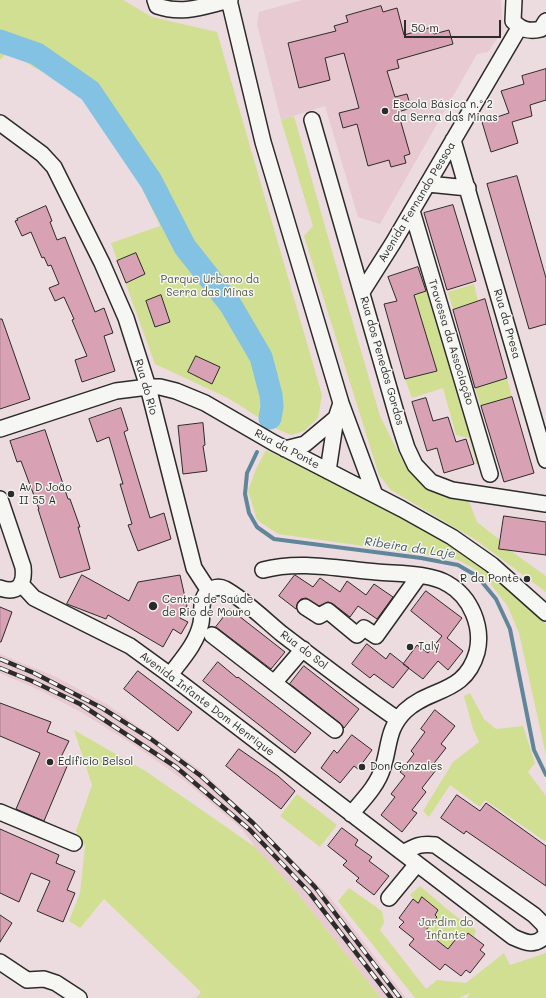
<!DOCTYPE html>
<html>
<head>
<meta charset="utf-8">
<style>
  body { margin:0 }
  #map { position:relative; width:546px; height:998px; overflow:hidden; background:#eddcdf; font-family:Mali,sans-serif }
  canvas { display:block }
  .scale { position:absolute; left:404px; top:20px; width:97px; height:18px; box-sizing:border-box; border:2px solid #2b2b2b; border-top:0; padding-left:5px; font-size:12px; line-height:14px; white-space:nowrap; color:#2b2b2b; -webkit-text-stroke:3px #f6f6f2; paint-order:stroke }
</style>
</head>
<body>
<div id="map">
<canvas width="546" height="998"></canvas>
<div class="scale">50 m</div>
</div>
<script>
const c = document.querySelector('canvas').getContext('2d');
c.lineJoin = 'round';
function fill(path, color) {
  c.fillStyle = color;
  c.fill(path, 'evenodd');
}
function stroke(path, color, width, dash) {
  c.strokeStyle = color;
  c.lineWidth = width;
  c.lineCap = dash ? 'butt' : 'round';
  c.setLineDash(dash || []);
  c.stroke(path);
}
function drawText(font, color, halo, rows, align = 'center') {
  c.font = font + ' Mali,sans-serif';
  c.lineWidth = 3;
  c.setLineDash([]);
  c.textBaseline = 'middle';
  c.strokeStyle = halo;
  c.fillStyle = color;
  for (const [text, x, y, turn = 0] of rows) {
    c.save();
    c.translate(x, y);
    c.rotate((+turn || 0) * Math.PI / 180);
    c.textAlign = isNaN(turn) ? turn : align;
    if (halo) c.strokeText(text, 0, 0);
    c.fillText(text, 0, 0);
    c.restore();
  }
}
fill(new Path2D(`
  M302 0H501L503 30 488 52 477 54 380 224 358 217 325 106 281 120 257 24 259 12Z
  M0 654 54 676 108 705 203 772 329 896 406 998H381L295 890 255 847 242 829 185 781 137 747 79 711 41 691 0 673Z`), '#e7cad2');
fill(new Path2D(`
  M0 0H123L152 17 217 32 322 395 318 418 304 431 291 435 277 429 228 398 155 364 111 243 160 226 125 152 80 89 33 67 9 50 0 60Z
  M294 116 330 244 380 416 402 460 414 477 434 493 469 501 477 522 500 540 511 551 546 576V592L476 540 391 490 379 475 304 236 313 226 281 120Z
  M474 284 478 301 453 309 448 292Z
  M426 291 484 462 476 464 469 438 456 435 443 388 412 398 405 379 437 371 414 295Z
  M507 378 512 397 481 407 475 388Z
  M266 450 376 504 466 553 546 624V755L519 633 507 605 487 580 473 568 456 559 278 534 257 520 248 491 256 469Z
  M470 693 484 719 496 729 523 726 535 763 528 772 546 796V842L485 800 480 807 450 785 429 817 423 811 453 762 479 742 473 729 464 696Z
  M74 730 147 772 255 847 295 890 381 998H196L201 992 104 899 80 928 69 921 80 893 85 846 76 831 92 785Z
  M297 794 337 825 320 847 280 816Z
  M420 886 453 914 476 930 474 937 469 933 464 939 448 949 425 931 437 917 435 915 438 910 422 897 418 903 410 895Z
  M349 888 382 911 384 923 380 930 426 989 437 980 466 983 504 953 510 965 546 953V998H467L470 993 459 998H415L338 901Z`), '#d0df92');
stroke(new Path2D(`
  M257 452 247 473 245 494 249 513 257 527 274 539 421 558 458 565 477 576 496 599 510 629 534 750 546 775`), '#60869a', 4);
stroke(new Path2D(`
  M0 41 37 54 90 91 151 181 185 247 230 304 261 357 271 395 272 407 270 418`), '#84c2e4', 23);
const building = new Path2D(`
  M381 6 383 12 397 8 404 35 432 27 434 34 449 30 453 44 397 60 399 68 387 71 395 97 407 94 411 108 398 112 410 154 404 156 406 163 391 167 389 160 368 166 357 124 343 128 339 113 359 108 344 53 325 58 330 80 299 88 288 43 336 31 334 26 348 22 346 16Z
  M546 69V100L530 105 532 116 512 122 518 143 491 152 482 122 509 113 501 91 524 84 522 76Z
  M517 176 546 278V324L529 329 487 184Z
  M453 205 476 281 447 290 424 213Z
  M46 206 52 221 50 222 57 240 65 237 95 312 104 308 113 333 104 336 115 371 82 382 75 360 87 356 72 320 74 319 64 297 55 301 49 288 59 284 51 265 48 266 44 257 42 258 31 232 22 236 15 221 18 220 17 219Z
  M136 253 145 274 126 283 117 261Z
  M418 267 426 291 414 295 437 371 405 379 384 304 397 301 388 277Z
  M161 295 170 322 155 327 146 301Z
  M485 299 507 378 475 388 453 310Z
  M0 319H2L30 399 0 409Z
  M196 356 220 367 212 384 188 372Z
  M512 397 534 473 504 482 481 406Z
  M426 398 433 421 448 417 456 442 466 439 474 464 444 473 437 448 427 451 412 402Z
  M121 408 128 430 124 432 150 518 164 513 171 539 138 551 128 525 132 524 120 484H123L109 437 97 442 89 419Z
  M203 423 205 445 203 446 207 471 183 474 178 426Z
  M45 430 68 499H70L80 527H78L90 569 60 578 38 509H39L21 461 17 462 10 441Z
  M504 516 546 522V555L499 549Z
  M82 575 129 601 138 582 180 575 187 606 180 618 188 622 181 634 173 629 163 647 108 615 106 619 67 604Z
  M295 575 313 587 320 578 340 592 347 581 366 595 374 584 393 597 377 619 358 606 350 617 333 604 328 602 319 606 306 598 301 599 298 602 296 609 279 596Z
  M426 591 462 618 447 638 463 651 448 670 438 661 423 679 403 664 417 645 428 653 442 636 411 611Z
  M0 607 12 612 1 642H0Z
  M230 609 285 652 271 669 216 627Z
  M367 644 386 659 390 653 409 668 393 688 374 674 370 678 352 664Z
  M218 662 237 678 238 677 311 733 295 753 203 681Z
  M304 666 359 709 344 728 340 723 290 684Z
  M138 671 192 712 178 731 124 689Z
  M0 703 51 722 47 732 69 741 59 761 68 764 44 821 16 809 40 753 0 736Z
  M435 710 455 726 441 744 446 748 431 767 436 770 422 788 426 792 412 810 417 813 402 832 381 815 395 797 391 794 405 776 400 772 414 754 411 751 425 732 421 729Z
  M352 735 372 750 358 769 354 766 340 783 321 768 334 750 337 753Z
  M239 749 278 776 295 791 281 809 226 766Z
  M457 795 480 811 486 803 546 846V886L466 831 464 834 441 818Z
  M342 828 358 840 355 845 372 857 369 861 389 876 374 895 356 881 359 878 343 865 347 861 328 846Z
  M0 829 59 855 56 863 75 871 67 890 75 893 63 922 37 911 50 881 31 873 19 902 0 893Z
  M422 897 438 910 435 915 437 917 425 931 448 949 459 935 464 939 468 933 484 945 480 950 485 954 470 973 466 970 461 976 445 964 440 970 409 945 414 939 399 927 404 922 399 918 413 899 418 903Z
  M0 915 12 923 0 942Z`);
fill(building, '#d9a1b4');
stroke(building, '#2b2b2b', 1);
const minor = new Path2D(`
  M155 0 157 6C183 15 204 6 230 0
  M229 0 263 142 341 403 375 495
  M514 0 513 21C521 30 529 32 541 29L546 21
  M312 120 399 423 407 448 415 465 431 482 452 490 546 504
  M0 123 42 154 54 167 102 263 126 318 148 387 194 568 209 591
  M453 140 546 460
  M428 184 468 188
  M412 211 490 474
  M362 292 393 243 519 28
  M0 429 116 391 148 387H160L176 391 205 403 274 443 402 509 452 537 492 565 546 613
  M285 449 305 444 336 418
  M328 471 336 418 341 403
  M0 499 23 567C25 585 18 594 0 588
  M263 570C299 560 340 569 377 572 399 574 430 573 448 584 471 597 483 627 477 652 465 695 430 687 405 711 387 729 390 745 383 767 378 785 363 800 351 814
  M21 584 34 598 130 646 170 675 513 937C526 943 535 947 546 935
  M305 607 319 616 328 611 357 635 364 628 376 636 419 576
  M212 635 335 730
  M170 675C182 659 197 643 201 623 203 613 199 599 208 592 213 587 219 586 225 589 245 600 265 620 282 634 320 663 358 692 397 719
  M274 683 303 649
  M0 812 74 843
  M403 853C415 846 421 843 435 845L534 915 544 925 546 931
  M389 898 417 864
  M0 962 27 980 44 979 56 983 79 998`);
stroke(minor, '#2b2b2b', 18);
stroke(minor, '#f6f6f2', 15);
const rail = new Path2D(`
  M0 659 34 673 102 708 151 739 201 776 253 823 315 887 400 998
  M0 668 32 681 80 704 176 767 250 830 309 892 391 998`);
stroke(rail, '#2b2b2b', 4.5);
stroke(rail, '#f6f6f2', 3, [9]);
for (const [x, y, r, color] of [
  [385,111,4,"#2b2b2b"],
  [11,494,4,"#2b2b2b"],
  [527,579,4,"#2b2b2b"],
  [153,606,5,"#2b2b2b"],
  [410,647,4,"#2b2b2b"],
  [50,762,4,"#2b2b2b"],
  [362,767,4,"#2b2b2b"]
]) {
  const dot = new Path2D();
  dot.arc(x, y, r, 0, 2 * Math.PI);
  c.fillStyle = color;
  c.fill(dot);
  stroke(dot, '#f6f6f2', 1.5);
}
drawText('11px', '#2b2b2b', '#f6f6f2', [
  ["Escola Básica n.º 2",393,105],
  ["da Serra das Minas",393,118],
  ["Av D João",19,488],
  ["II 55 A",19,501],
  ["R da Ponte",519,579,"right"],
  ["Centro de Saúde",162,600],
  ["de Rio de Mouro",162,613],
  ["Taly",418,647],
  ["Edificio Belsol",58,762],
  ["Don Gonzales",370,767]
], 'left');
drawText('11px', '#2b2b2b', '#f6f6f2', [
  ["Avenida Fernando Pessoa",417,202,-59],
  ["Rua da Presa",507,324,74],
  ["Travessa da Associação",451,342,73],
  ["Rua dos Penedos Gordos",382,361,74],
  ["Rua do Rio",146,387,74],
  ["Rua da Ponte",287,449,28],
  ["Rua do Sol",304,650,37],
  ["Avenida Infante Dom Henrique",207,704,37]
]);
drawText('11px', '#545845', '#f6f6f2', [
  ["Parque Urbano da",210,280],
  ["Serra das Minas",210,293],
  ["Jardim do",446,923],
  ["Infante",446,936]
]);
drawText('italic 12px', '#465862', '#f6f6f2', [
  ["Ribeira da Laje",410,548,8]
]);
</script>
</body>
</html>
